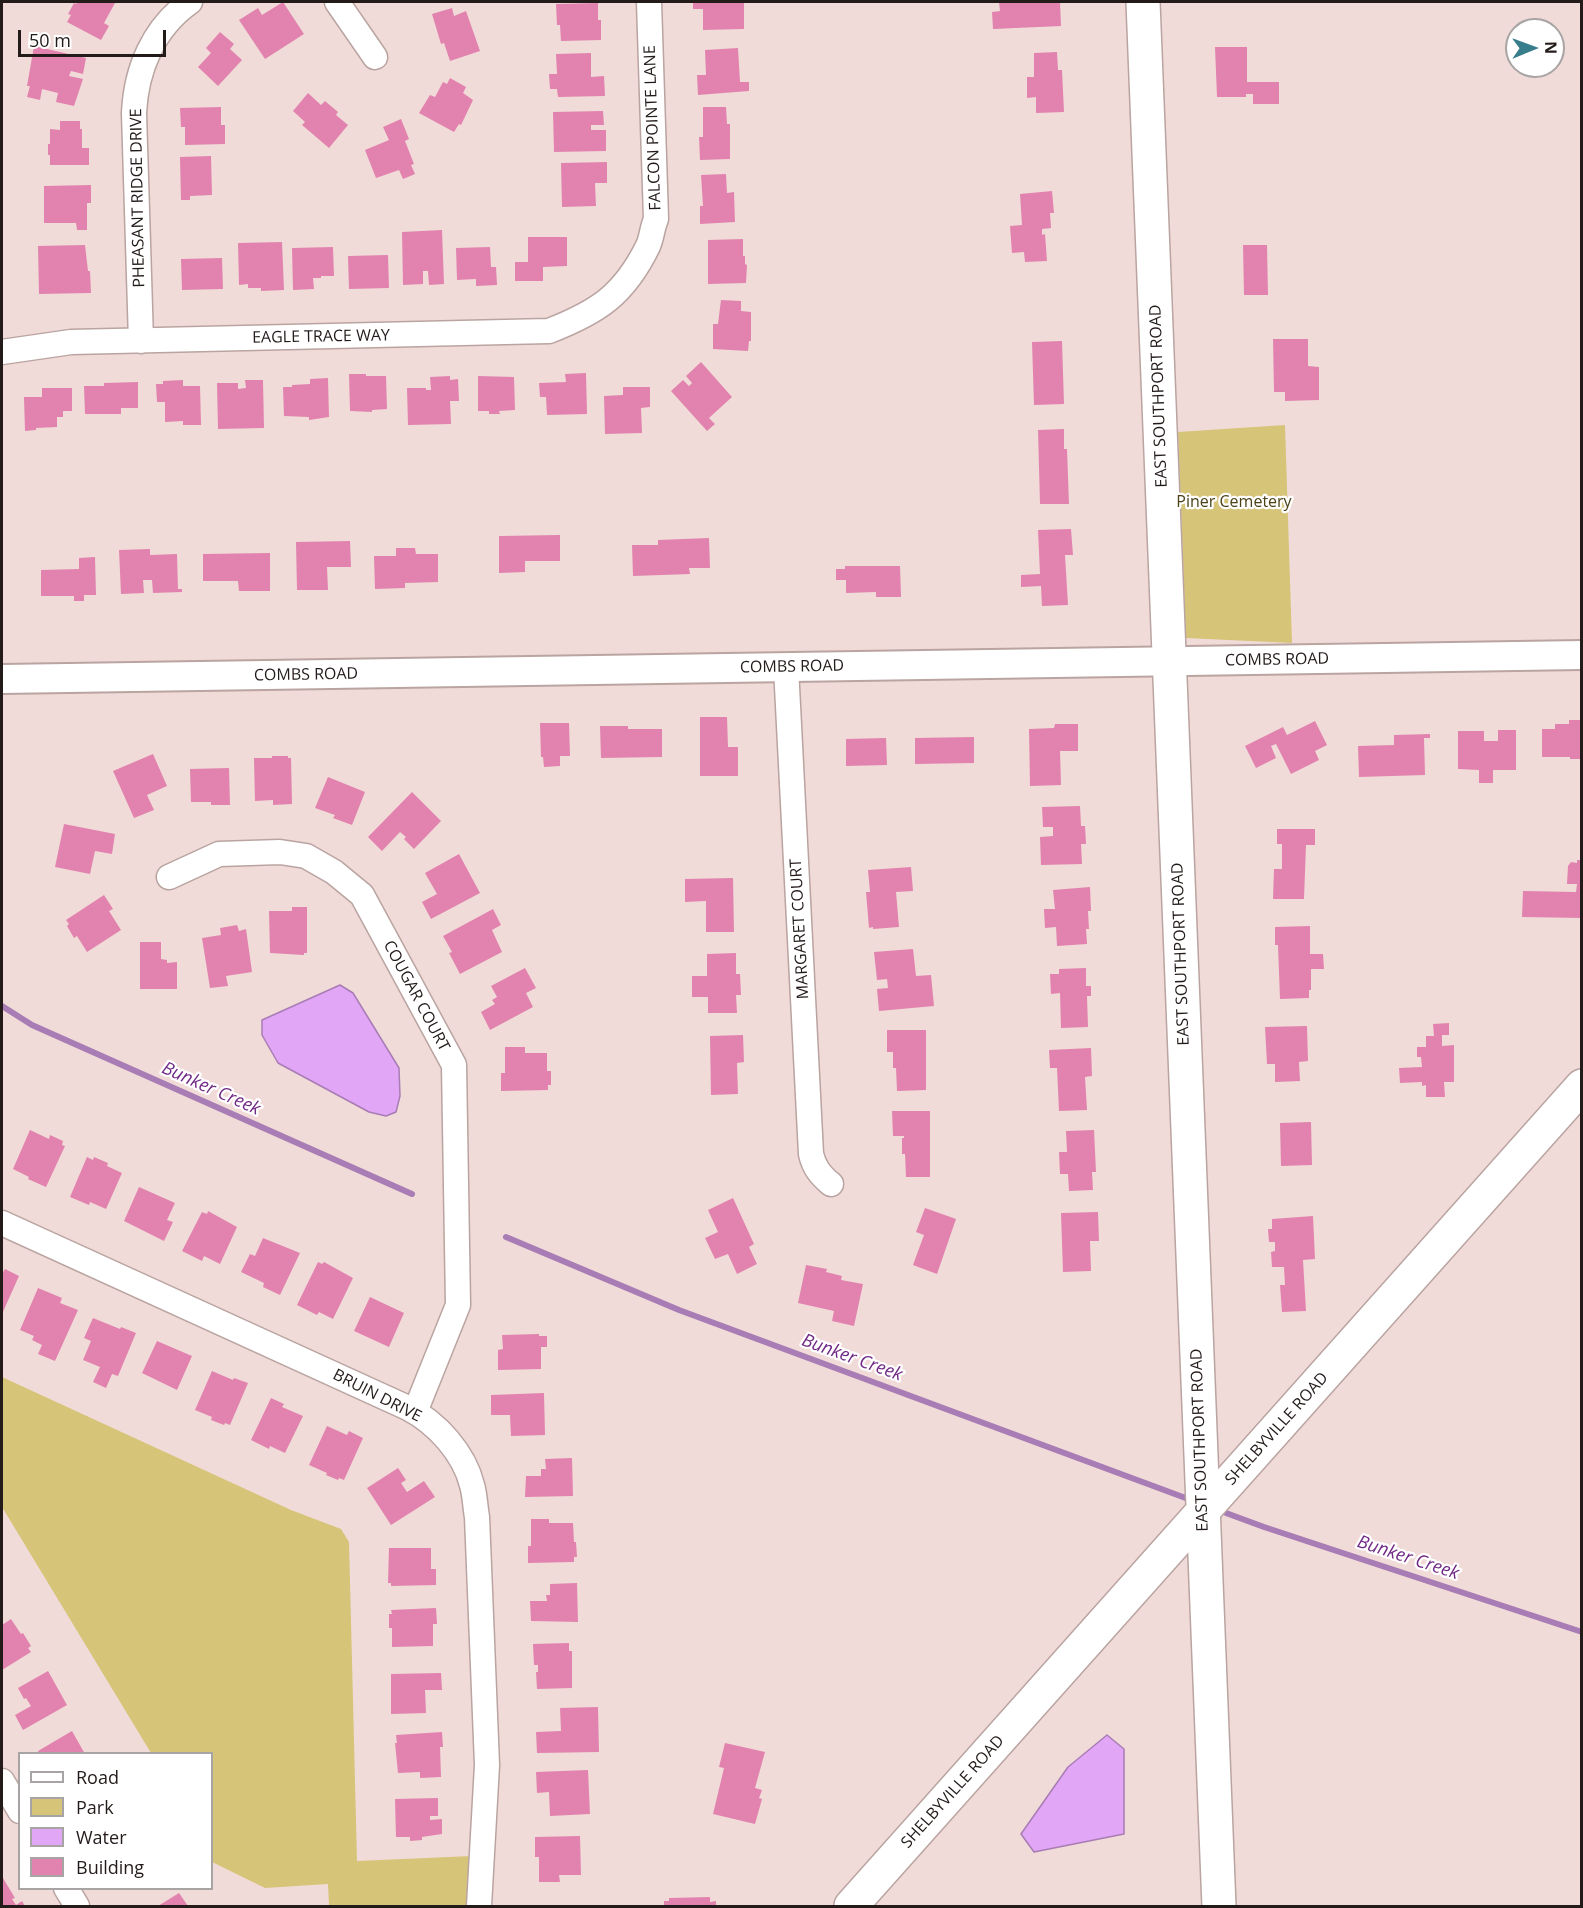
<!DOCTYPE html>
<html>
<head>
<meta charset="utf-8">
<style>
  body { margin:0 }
  #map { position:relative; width:1583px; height:1908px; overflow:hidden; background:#f1dbd8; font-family:"Open Sans",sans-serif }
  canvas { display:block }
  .frame { position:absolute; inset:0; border:3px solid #231b1a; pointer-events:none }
  .legend { position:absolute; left:18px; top:1752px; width:195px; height:138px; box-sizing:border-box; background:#fff; border:2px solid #a7a4a3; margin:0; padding:8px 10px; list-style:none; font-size:18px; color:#231b1a }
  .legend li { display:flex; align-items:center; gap:12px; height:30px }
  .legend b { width:30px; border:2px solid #a7a4a3 }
  .north { position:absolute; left:1505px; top:18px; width:60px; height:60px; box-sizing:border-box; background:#fff; border:2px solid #a7a4a3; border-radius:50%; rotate:89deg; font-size:16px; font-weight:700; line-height:24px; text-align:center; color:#231b1a }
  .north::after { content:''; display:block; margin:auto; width:21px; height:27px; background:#387d8b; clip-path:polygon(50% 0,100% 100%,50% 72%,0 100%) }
  .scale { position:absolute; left:18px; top:30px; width:148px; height:27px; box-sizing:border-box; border:3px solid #231b1a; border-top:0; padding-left:8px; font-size:18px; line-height:21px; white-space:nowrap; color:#231b1a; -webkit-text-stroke:4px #fff; paint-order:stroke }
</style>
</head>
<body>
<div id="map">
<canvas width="1583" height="1908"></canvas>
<div class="frame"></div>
<ul class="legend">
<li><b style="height:8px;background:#fff"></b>Road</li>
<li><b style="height:16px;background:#d6c479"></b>Park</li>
<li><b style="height:16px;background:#e1a6f6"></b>Water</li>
<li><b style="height:16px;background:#e183ae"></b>Building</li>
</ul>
<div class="north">N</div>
<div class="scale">50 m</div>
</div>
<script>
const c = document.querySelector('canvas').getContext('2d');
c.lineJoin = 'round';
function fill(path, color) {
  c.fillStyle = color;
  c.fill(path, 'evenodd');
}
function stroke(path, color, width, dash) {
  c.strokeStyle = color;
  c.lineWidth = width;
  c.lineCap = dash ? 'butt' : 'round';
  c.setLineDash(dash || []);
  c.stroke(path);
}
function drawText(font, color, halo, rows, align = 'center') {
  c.font = font + ' "Open Sans",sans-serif';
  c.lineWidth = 4.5;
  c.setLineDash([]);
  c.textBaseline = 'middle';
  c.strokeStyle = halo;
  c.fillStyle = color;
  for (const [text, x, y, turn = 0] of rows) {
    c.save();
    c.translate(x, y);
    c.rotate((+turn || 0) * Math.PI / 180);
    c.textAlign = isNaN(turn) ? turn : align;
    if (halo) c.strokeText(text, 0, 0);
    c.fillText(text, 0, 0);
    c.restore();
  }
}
fill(new Path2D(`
  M1285 425 1292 643 1186 638 1178 432Z
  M2 1377 291 1510 341 1529 349 1542 357 1861 472 1856 471 1906H329L328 1884 265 1888 212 1862V1754L151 1753 2 1507Z`), '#d6c479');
const water = new Path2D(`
  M340 985 353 993 399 1068 400 1096 396 1112 386 1116 369 1112 278 1063 262 1035V1020Z
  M1107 1735 1124 1749V1834L1034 1852 1021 1834 1068 1767Z`);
fill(water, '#e1a6f6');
stroke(water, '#a87cb4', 1.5);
stroke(new Path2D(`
  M2 1006 32 1025 412 1194
  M506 1237 679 1310 1191 1500
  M1226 1513 1264 1527 1582 1632`), '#a87cb4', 6);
fill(new Path2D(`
  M78 2 115 3 104 23 109 26 101 40 67 22 71 15 68 14 74 3 76 4Z
  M283 2 304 34 265 59 239 20 258 8 262 15Z
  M693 2H744V29L703 30V9H693Z
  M999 2H1060L1061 26 993 29 992 12 1000 11Z
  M598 3V20H601V40L561 41 560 25H557L556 4Z
  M452 8 454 16 466 11 480 51 450 61 444 43 441 44 432 14Z
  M220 32 234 44 230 49 242 60 218 86 198 67 211 53 206 48Z
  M34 46 86 58 83 74 71 71 69 76 83 79 74 106 56 102 58 93 42 89 40 100 27 97 30 86H27Z
  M1215 47H1247V82H1279V104H1253V94H1246V97H1217Z
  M738 48 740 82H749V91L698 95 697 75H706L705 50Z
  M1057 52 1058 70H1062L1064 112 1036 113V97L1027 98V77H1034V53Z
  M591 53V77L604 76 605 96 558 97 557 89H550L549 74H557L556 54Z
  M450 78 466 87 463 93 473 100 461 125 459 124 454 132 419 113 430 95 435 97 443 82 447 84Z
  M308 93 321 105 325 101 338 112 336 115 348 125 329 148 302 125 305 122 293 111Z
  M221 107V125H225V144L185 145V127H181L180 108Z
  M703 107H726L727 124H730V159L700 160 699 137H703Z
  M603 111 604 125H591V130H606V151L554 152 553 112Z
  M401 119 409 139 405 141 414 164 411 165 415 174 403 179 399 170 376 178 365 150 389 140 383 127Z
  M60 121H80V129H82V148H89V165H50V155H48V144H50V129L60 130Z
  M211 156 212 195 190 196V200H181L180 157Z
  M607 162V183H595L596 206 562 207 561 163Z
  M726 174 727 193 734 192 735 222 700 224V206H703L701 175Z
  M91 185V203H87V230H77L76 223H44V186Z
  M1052 191 1054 213H1050L1051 228 1042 229V235L1045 234 1047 261 1025 262 1024 252 1012 253 1010 226 1022 225 1020 194Z
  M442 230 444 284 429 285 428 271H423V284L403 285 402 232Z
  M528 237H567V266L543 267V281H515V262H528Z
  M743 239V256H745V264L747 265 746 283 708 284V240Z
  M282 242 284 290 261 291V288H248V284L239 285 238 243Z
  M85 245 88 271H90L91 293 39 294 38 246Z
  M1243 245H1267L1268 295H1244Z
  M333 247 334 276H321V278H313L314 289 293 290 292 248Z
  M490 247 491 267H496L497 285 476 286V279L457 280 456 248Z
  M388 255 389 288 349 289 348 256Z
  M222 258 223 289 182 290 181 259Z
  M721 300 741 301V311L751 312V341H749L748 351 713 349V324H718Z
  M1273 339H1308V366L1319 367V400L1285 401V392H1274Z
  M1062 341 1064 404 1034 405 1032 342Z
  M701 362 732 397 709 418 715 424 707 431 671 391 683 380 689 386 692 383 686 376Z
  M586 373 587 414 547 415 546 397H540L539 383 566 382 565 374Z
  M349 374H366V376H386L387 409 372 410V412L350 411Z
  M450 376V380L458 379 459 401H450L451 424 408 425 407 388H426V390H431L430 377Z
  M478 376 514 377 515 410 499 411 500 414H489V411H478Z
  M328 378 329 417 309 420V417L284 416 283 387H292V385L310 384V379Z
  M183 380V386H200L201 425H183V421L165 422V402H157L156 384H163V381Z
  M245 380H263L264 428 218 429 217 383H238V389L246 388Z
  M138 382V408H121V414H85L84 386H104V383Z
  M623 387H650V407L641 408 642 433 605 434 604 396 623 395Z
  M42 388H72V411H63V417H57V427L36 428V430L25 431 24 397H42Z
  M1064 429V449H1067L1069 504H1040L1038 430Z
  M1071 529 1073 555H1065L1068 605 1042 606 1041 586 1021 587V575L1040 574 1038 530Z
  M560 535V561H525V572L499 573V536Z
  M709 538 710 568H689L690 574 633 576 632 545H658V540Z
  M350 541 351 567H327L328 590H297L296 542Z
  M396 548H415L416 554H438V582L405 583V588L375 589 374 556H396Z
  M150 549V555L177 554 178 589H182V592L153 593 152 580H143L144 593 121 594 119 550Z
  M270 553V591H239L238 581H203V554Z
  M95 557 96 595H84V601H74V596H41V570L79 569V558Z
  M845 566H900L901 597H876V592L846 593V580H836V569H845Z
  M700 717H727L728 747H738V776H700Z
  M1569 720H1582V759H1570V757H1542V729H1555V724H1569Z
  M1315 721 1327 745 1315 751 1319 760 1291 774 1276 744 1271 746 1276 758 1256 768 1245 746 1283 727 1287 735Z
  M540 723H569L570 756H560V766L544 767 543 757H541Z
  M1055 724H1078V751H1060L1061 785 1030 786 1029 729 1054 728Z
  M600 726H628V729H662V757L601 758Z
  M1498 730H1516V770H1493V783H1479V770L1458 769V731H1484V741H1498Z
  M1430 734V738H1424L1425 775 1359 777 1358 746 1394 745V735Z
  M974 737V763L915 764V738Z
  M886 738 887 765 846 766V739Z
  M153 754 167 786 147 795 154 810 134 818 113 771Z
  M272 756H288V758H291L292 804 273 805V800L255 801 254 758H272Z
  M229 768 230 805H211V802H191L190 769Z
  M328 777 365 792 352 825 333 818 335 815 315 808Z
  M412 792 441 821 414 849 404 839 406 837 400 832 382 851 368 837Z
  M1080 806 1081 826H1085L1086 844H1081L1082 864 1041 865 1040 837 1053 836V827H1043L1042 807Z
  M64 824 115 834 112 854 95 851 90 874 55 867Z
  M1277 829H1315V845H1306L1304 899H1273L1274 869H1282V844H1277Z
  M459 854 480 893 431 919 422 902 437 894 425 873Z
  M1577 860H1582V918L1522 917 1523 891 1576 892 1577 884H1567L1568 866 1571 862 1577 863Z
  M911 867 913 891 896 892 899 927 873 929V927L869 928 866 892H870L868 870Z
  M733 878 734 932H706V901L685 902V879Z
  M1090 887 1091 911H1088L1089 929H1086L1087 944 1057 946 1056 927 1045 928 1044 909H1055L1053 890Z
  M104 895 113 909 109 911 121 930 87 952 77 936 74 938 67 926 69 924 66 920Z
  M292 907H307V953H304V955L270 953 269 911H292Z
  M493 909 501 925 492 930 502 952 460 974 449 953 452 952 443 936Z
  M237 925 239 931 246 929 252 972 226 976 228 986 210 988 202 938 221 935 220 928Z
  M1310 926V954H1323L1324 969H1311V990H1309V998L1280 999 1278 945H1275V927Z
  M140 942H161V959L167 960V963L177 962V989H140Z
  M913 949 916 976 931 975 934 1006 879 1011 877 989 888 988 887 979 877 980 874 952Z
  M736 953V974H740L741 995H736L737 1013H708V997H692V976H707V954Z
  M525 968 536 988 526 993 533 1007 490 1030 481 1012 495 1004 492 1000 497 997 491 986Z
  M1086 968V986H1091V996H1087L1088 1027 1061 1028 1060 993 1051 994 1050 974H1059V969Z
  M1449 1023V1035H1442V1046L1454 1045V1082H1444L1445 1097H1426V1085L1422 1086V1082L1400 1083 1399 1068 1422 1067 1421 1057H1417V1047H1426V1036H1434L1433 1024Z
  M1307 1026 1308 1061 1299 1062 1300 1081 1275 1082V1064H1267L1265 1027Z
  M887 1030H926V1090L897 1091 896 1068H893V1052H887Z
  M743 1035 744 1062 737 1063 738 1094 711 1095 710 1036Z
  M505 1047H525V1053H547V1071H551V1085H548V1090L501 1091V1073H505Z
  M1091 1048 1092 1076 1085 1077 1087 1110 1059 1111 1057 1068H1050L1049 1050Z
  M892 1111H930V1177H906L905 1154H902V1138H904V1136H893Z
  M1311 1122 1312 1165 1281 1166 1280 1123Z
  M30 1130 49 1139 50 1135 63 1141 62 1145 65 1146 46 1187 28 1179 29 1177 13 1169Z
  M1094 1130 1096 1172H1092L1093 1190 1069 1191 1068 1174H1060L1059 1152H1067L1066 1131Z
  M87 1157 93 1160 94 1157 108 1163 107 1166 122 1173 106 1209 90 1202 89 1205 70 1197Z
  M139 1187 175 1203 167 1220 173 1222 164 1241 124 1221Z
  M733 1198 754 1244 749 1247 757 1264 737 1274 728 1254 715 1259 705 1238 718 1232 708 1210Z
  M925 1208 956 1219 937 1274 913 1265 924 1235 916 1232Z
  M208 1211 237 1227 220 1264 204 1256 202 1261 182 1251 202 1212 207 1214Z
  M1098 1212 1099 1241H1090L1091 1271 1063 1272 1061 1213Z
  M1313 1216 1315 1259 1303 1260 1306 1311 1282 1312 1280 1285H1285L1284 1267H1272L1271 1252 1275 1251V1242H1269L1268 1229H1272V1219Z
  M263 1238 300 1253 280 1295 263 1287 264 1283 241 1272 250 1254 255 1256Z
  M318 1262 322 1264 324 1262 353 1278 333 1319 319 1312 317 1315 297 1305Z
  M806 1265 827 1269 826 1272 842 1276 841 1280 863 1284 854 1326 832 1321 834 1311 798 1303Z
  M5 1269 19 1276 2 1314V1274Z
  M38 1288 62 1298 60 1303 78 1310 55 1361 38 1354 42 1345 32 1340 34 1336 20 1330Z
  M370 1297 404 1313 389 1347 354 1331Z
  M93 1318 120 1329 121 1327 136 1333 118 1376 112 1374 106 1388 93 1382 100 1367 83 1360 91 1341 84 1338Z
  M539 1334V1336H547V1347H541V1369L498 1370V1350L503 1349 502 1335Z
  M157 1341 192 1356 177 1390 142 1373Z
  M212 1371 233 1380 234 1378 248 1383 230 1425 225 1423 224 1425 211 1420 212 1417 195 1410Z
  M544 1393 545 1435 511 1436 510 1415H491V1395Z
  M271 1398 284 1404 282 1407 303 1416 285 1453 270 1446 269 1449 251 1440Z
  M327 1426 347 1435 349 1431 363 1438 344 1480 339 1478 338 1480 326 1475 327 1473 309 1465Z
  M572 1458 573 1496 525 1497 526 1476H541V1469H546L545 1459Z
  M398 1468 406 1480 401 1483 407 1492 424 1481 435 1497 391 1525 367 1488Z
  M531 1519H549V1523H573L574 1542H576L577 1557H574V1562L528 1563V1546H531Z
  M389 1548H431V1569H436V1585L391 1586V1583H388Z
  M577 1583 578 1622 531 1621 530 1601H547L546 1595H550V1584Z
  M436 1608 437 1624H433V1646L392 1647V1628H389V1614H392L391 1610Z
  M11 1619 21 1634 23 1633 31 1646 28 1648 31 1652 2 1670V1625Z
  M569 1643V1651H572V1688L537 1689 536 1672H538V1665H534L533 1644Z
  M48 1671 67 1705 23 1730 15 1715 31 1706 26 1698 24 1699 18 1688Z
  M441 1673 442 1690H425L426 1713 391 1714V1674Z
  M598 1707 599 1752 537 1753 536 1732 561 1731 560 1708Z
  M72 1731 85 1754H39L38 1751Z
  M442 1732 443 1747H440L441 1777 420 1778V1772L398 1773 395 1743H397L396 1735Z
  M725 1743 765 1752 755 1788 762 1790 759 1798 762 1799 755 1824 713 1814 724 1768 719 1767Z
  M588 1770 590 1814 550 1816 549 1792 537 1793 536 1772Z
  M438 1798V1816H430V1820L442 1819V1834L422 1837V1840L410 1841V1837H396L395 1799Z
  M580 1836 581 1875H559L560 1882H539V1857H535V1837Z
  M3 1878 15 1898 12 1899 16 1905 22 1901 25 1906H2V1879Z
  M179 1893 188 1906H158Z
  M710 1897V1902L716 1901V1906H664V1901H669V1898Z`), '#e183ae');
const minor = new Path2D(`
  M337 2 375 57
  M141 341 134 113C136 70 153 28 190 2
  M2 352 71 342 549 331C598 312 624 295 648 246 652 237 652 228 656 219L649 2
  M786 667 811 1154C814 1167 820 1175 831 1184
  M169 877 219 854 280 852 306 856 334 872 362 895 454 1065 458 1305 415 1412
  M2 1223 408 1408C437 1423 464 1453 472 1485 475 1495 475 1506 477 1517L487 1765 479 1906
  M2 1781 20 1811
  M66 1888 77 1906`);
const tertiary = new Path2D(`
  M2 679 1582 655`);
const secondary = new Path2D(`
  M1143 2 1219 1906
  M851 1906 1582 1086`);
stroke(minor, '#b9a4a1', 27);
stroke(tertiary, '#b9a4a1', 32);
stroke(secondary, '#b9a4a1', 36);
stroke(minor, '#fff', 24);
stroke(tertiary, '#fff', 28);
stroke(secondary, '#fff', 33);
drawText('16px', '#231b1a', '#fff', [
  ["FALCON POINTE LANE",653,128,-92],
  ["PHEASANT RIDGE DRIVE",138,198,-91],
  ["EAGLE TRACE WAY",321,337,-1],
  ["EAST SOUTHPORT ROAD",1159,396,-92],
  ["COMBS ROAD",1277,660,-1],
  ["COMBS ROAD",792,667,-1],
  ["COMBS ROAD",306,675,-1],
  ["MARGARET COURT",800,929,-93],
  ["EAST SOUTHPORT ROAD",1181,954,-92],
  ["COUGAR COURT",416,996,62],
  ["BRUIN DRIVE",377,1396,27],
  ["SHELBYVILLE ROAD",1277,1429,-48],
  ["EAST SOUTHPORT ROAD",1200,1440,-92],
  ["SHELBYVILLE ROAD",953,1792,-48]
]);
drawText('16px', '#4c4217', '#fff', [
  ["Piner Cemetery",1234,502]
]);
drawText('italic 18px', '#702a86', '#fff', [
  ["Bunker Creek",211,1089,24],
  ["Bunker Creek",852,1358,20],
  ["Bunker Creek",1408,1558,18]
]);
</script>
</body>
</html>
